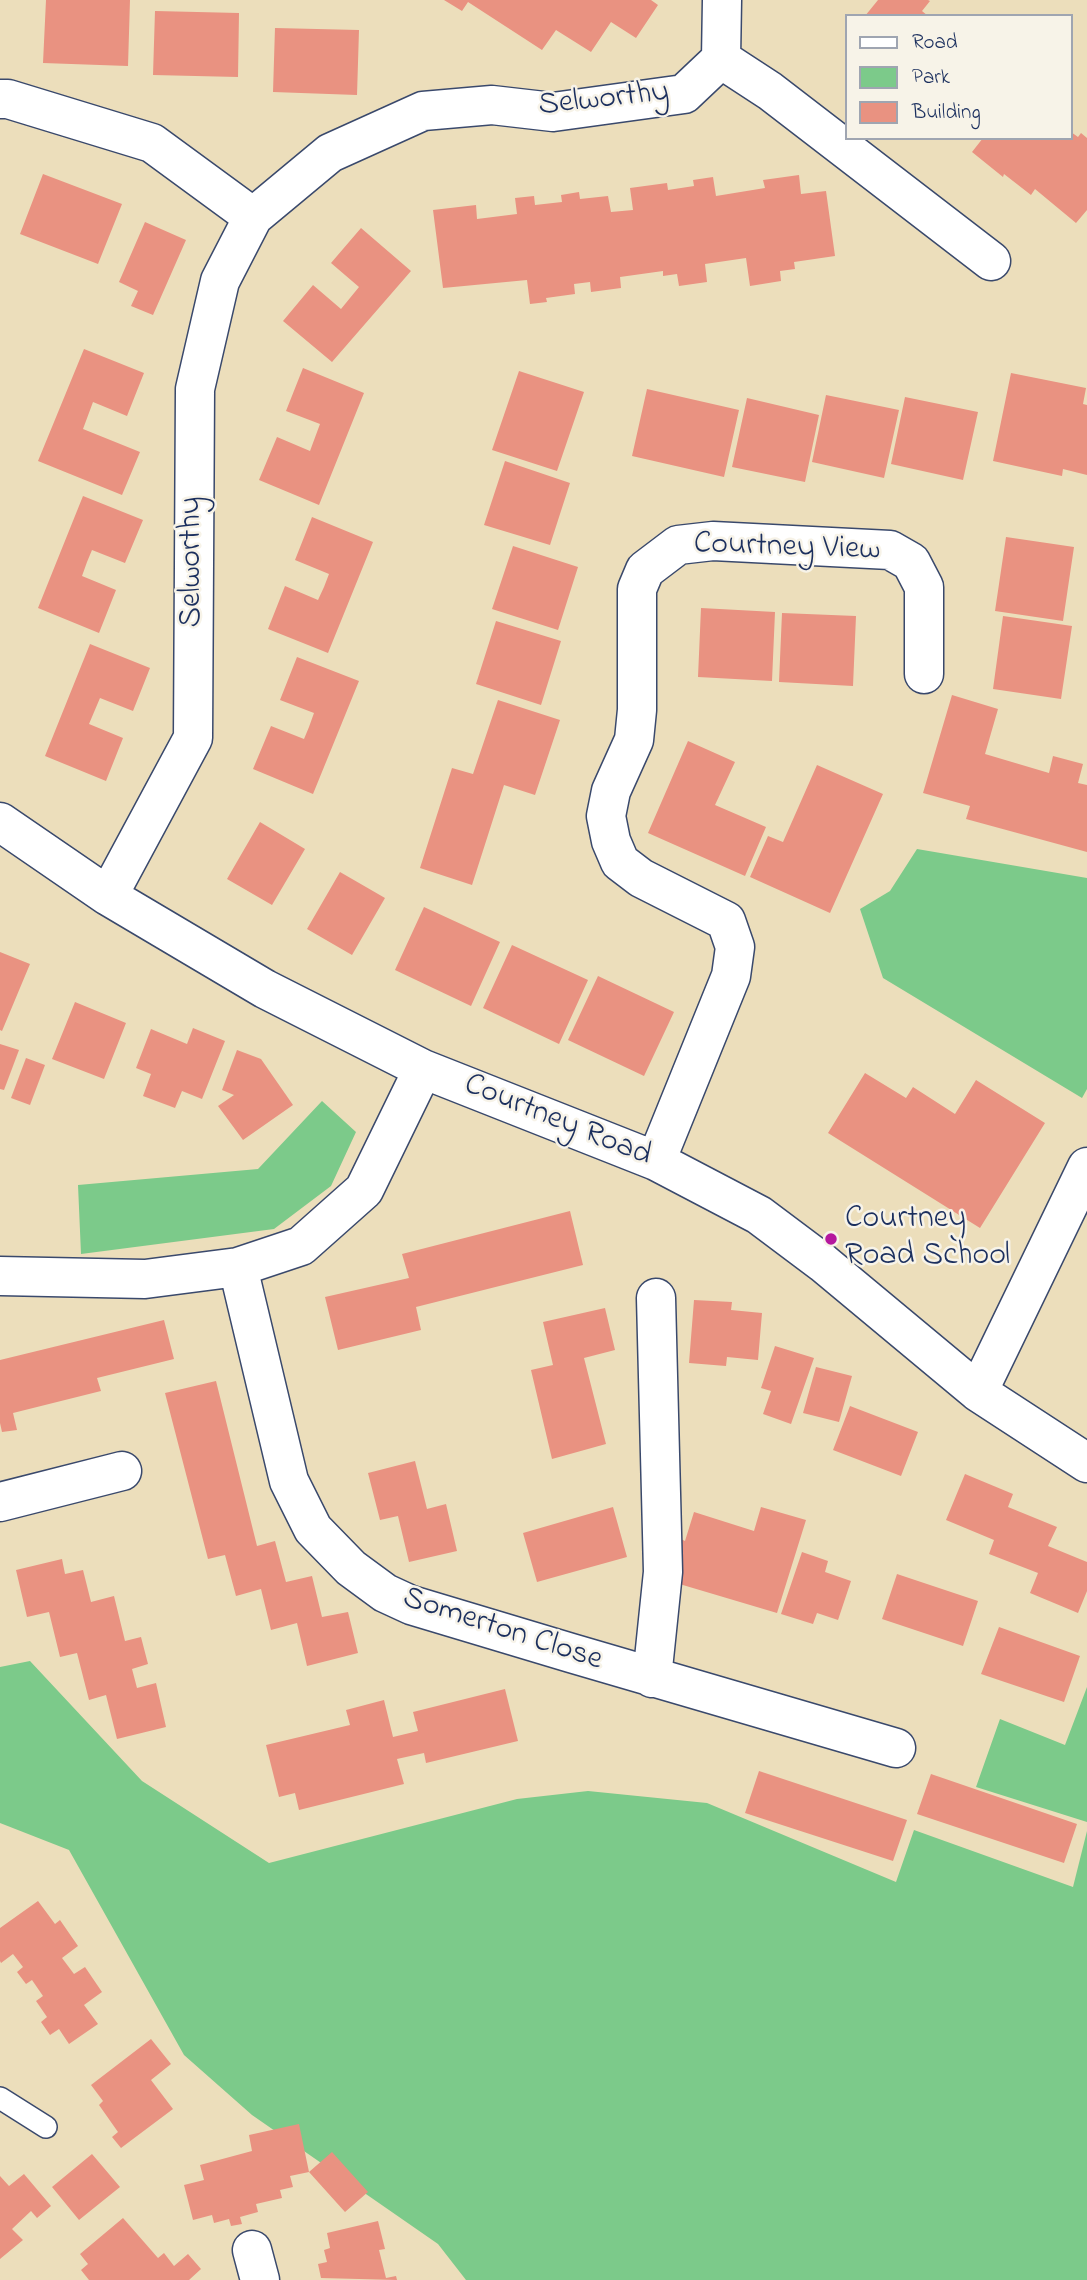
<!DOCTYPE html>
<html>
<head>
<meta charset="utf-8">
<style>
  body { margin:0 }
  #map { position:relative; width:1087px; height:2280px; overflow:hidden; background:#ecdebb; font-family:"Indie Flower",sans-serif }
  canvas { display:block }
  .legend { position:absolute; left:845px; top:14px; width:228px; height:126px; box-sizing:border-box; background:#f7f3e8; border:2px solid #9fa5b1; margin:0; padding:9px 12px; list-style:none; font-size:21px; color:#1b2f5e }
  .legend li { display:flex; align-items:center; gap:14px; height:35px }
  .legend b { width:35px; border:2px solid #9fa5b1 }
</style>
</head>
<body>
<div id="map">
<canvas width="1087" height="2280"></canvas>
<ul class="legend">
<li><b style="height:9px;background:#fff"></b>Road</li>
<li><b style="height:19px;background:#7cca8a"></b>Park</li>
<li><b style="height:19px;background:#e99281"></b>Building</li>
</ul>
</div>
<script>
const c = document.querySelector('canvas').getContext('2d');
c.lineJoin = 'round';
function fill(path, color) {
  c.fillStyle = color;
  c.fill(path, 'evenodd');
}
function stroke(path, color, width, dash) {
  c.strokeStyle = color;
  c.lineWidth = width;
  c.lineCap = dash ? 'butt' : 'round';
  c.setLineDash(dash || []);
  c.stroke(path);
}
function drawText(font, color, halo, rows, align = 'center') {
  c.font = font + ' "Indie Flower",sans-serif';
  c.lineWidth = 5;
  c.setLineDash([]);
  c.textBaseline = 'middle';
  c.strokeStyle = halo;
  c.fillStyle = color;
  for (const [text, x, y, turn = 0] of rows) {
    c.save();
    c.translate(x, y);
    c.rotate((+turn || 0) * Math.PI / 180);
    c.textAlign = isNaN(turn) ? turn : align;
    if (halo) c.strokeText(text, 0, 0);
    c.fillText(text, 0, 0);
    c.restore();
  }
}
fill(new Path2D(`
  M917 849 1087 878V1089L1082 1098 883 978 860 909 890 891Z
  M322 1101 356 1132 331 1186 274 1229 81 1254 78 1185 258 1169Z
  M30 1661 142 1781 269 1863 517 1799 588 1791 707 1803 896 1882 914 1830 1073 1887 1087 1831V2280H466L438 2244 252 2115 184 2055 69 1850 0 1823V1667Z
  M1087 1687V1822L976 1787 1000 1719 1065 1745Z`), '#7cca8a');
fill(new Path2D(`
  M46 0H130L128 66 43 63Z
  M444 0H651L658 5 636 38 611 22 591 52 556 30 542 50 468 2 462 11Z
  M878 0H928L930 1 922 11 928 16H865Z
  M155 11 239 13 238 77 153 75Z
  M275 28 359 30 357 95 273 92Z
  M1071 132 1078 137 1081 133 1087 138V210L1076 223 1035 189 1031 195 1004 174 1003 177 972 152 983 138H1071Z
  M43 174 122 204 98 264 20 234Z
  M799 175 801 194 826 191 835 256 794 262 795 269 780 271 781 281 750 286 746 258 705 264 707 282 679 286 677 274 663 276V271L620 277 621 288 591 292 590 282 574 284 575 294 546 298 547 302 530 304 527 280 443 288 433 210 476 205 477 219 517 214 515 198 534 196 535 205 562 202 561 195 579 192 580 199 608 196 611 212 633 210 630 188 667 183 668 190 694 186 693 180 713 177 716 196 765 188 763 180Z
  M145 222 186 240 153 315 131 306 138 291 119 282Z
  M361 228 411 271 332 362 283 321 313 285 341 309 359 287 331 263Z
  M84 349 144 373 127 416 93 402 83 429 140 452 122 495 38 461Z
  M303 368 364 393 319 505 259 480 277 437 310 451 320 424 286 411Z
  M519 371 584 392 557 471 492 450Z
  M1011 373 1086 388 1083 404 1087 405V475L1063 469 1062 476 993 461Z
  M647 389 739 410 724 477 632 456Z
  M826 395 899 410 884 478 812 462Z
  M905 397 978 412 963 480 891 464Z
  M747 398 819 415 805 482 732 467Z
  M505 461 570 483 550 545 484 525Z
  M83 496 143 520 125 563 92 550 87 562 82 576 116 590 99 633 38 608Z
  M312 517 373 542 328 653 268 629 285 586 318 600 324 587 329 574 295 560Z
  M1006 537 1074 547 1063 621 995 611Z
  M513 546 578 567 558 630 492 609Z
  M701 608 775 612 772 681 698 677Z
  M782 613 856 616 853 686 779 682Z
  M1003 616 1072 626 1061 699 993 689Z
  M496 621 561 641 541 705 476 684Z
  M90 644 150 668 133 711 100 698 89 724 123 738 106 781 45 756Z
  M297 657 359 681 313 794 253 769 271 726 304 739 309 727 314 713 280 700Z
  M952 695 998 709 985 754 1049 773 1053 756 1083 764 1078 783 1087 785V852L966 819 970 806 923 793Z
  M498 700 560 720 535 795 504 785 472 885 420 868 452 768 473 774Z
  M688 741 735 762 715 805 766 827 745 876 648 833Z
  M817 765 883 794 830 913 750 877 768 836 783 842Z
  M260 822 305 849 272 905 227 879Z
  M340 872 385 898 352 955 307 929Z
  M424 907 500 942 471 1006 395 970Z
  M512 945 588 980 559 1044 483 1008Z
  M0 952 30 964 2 1031 0 1030Z
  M598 976 674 1012 644 1076 568 1040Z
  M75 1002 126 1023 104 1079 52 1059Z
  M193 1028 225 1041 202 1099 182 1091 175 1108 143 1096 151 1074 136 1068 151 1029 187 1044Z
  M0 1044 19 1050 4 1090 0 1089Z
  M237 1050 261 1059 293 1105 243 1140 218 1106 234 1095 222 1090Z
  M26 1058 45 1065 30 1105 11 1098Z
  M865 1073 906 1098 913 1087 955 1114 976 1080 1045 1123 980 1228 828 1133Z
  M570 1211 583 1265 416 1307 421 1330 338 1350 325 1297 409 1278 402 1254Z
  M694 1300 732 1302 731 1310 762 1313 758 1360 727 1357 726 1366 689 1363Z
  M605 1308 615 1350 584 1358 606 1444 552 1459 531 1370 553 1365 543 1322Z
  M164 1320 174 1359 97 1378 101 1391 13 1413 17 1430 2 1432 0 1423V1360Z
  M775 1346 814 1358 791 1424 763 1414 771 1391 761 1388Z
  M816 1367 852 1376 839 1422 803 1413Z
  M216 1381 257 1546 275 1541 286 1582 312 1576 322 1617 348 1612 358 1653 307 1666 297 1623 271 1630 261 1589 236 1596 225 1555 208 1559 165 1393Z
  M850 1406 918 1432 901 1476 833 1450Z
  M415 1461 427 1509 446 1504 457 1551 409 1562 398 1516 380 1520 368 1473Z
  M965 1474 1013 1494 1008 1507 1057 1527 1048 1546 1087 1562V1591L1078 1613 1030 1593 1038 1573 989 1554 994 1540 946 1520Z
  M613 1507 627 1557 537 1582 523 1533Z
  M761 1507 806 1520 777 1613 666 1580 679 1538 685 1541 694 1512 754 1531Z
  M802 1552 828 1561 825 1572 851 1581 838 1620 817 1613 813 1624 781 1614Z
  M62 1559 65 1574 83 1570 91 1602 114 1596 125 1641 141 1637 148 1664 132 1669 137 1688 156 1683 166 1727 117 1739 106 1695 89 1700 77 1653 60 1657 49 1612 27 1617 16 1570Z
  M897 1574 978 1601 963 1646 882 1619Z
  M999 1627 1080 1656 1064 1702 981 1674Z
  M505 1689 518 1741 426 1763 424 1753 397 1759 404 1784 299 1810 295 1793 279 1797 266 1745 350 1725 346 1710 384 1700 393 1737 418 1731 413 1712Z
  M759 1771 907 1820 893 1861 745 1813Z
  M931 1774 1077 1824 1064 1863 917 1814Z
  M38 1901 55 1924 60 1920 78 1946 62 1958 74 1974 85 1967 102 1992 84 2005 98 2024 69 2044 59 2029 50 2035 41 2022 47 2017 36 2001 43 1996 32 1980 26 1984 17 1972 23 1967 13 1954 1 1963 0 1961V1928Z
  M151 2039 171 2064 151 2080 173 2109 121 2148 112 2137 118 2132 99 2105 103 2101 91 2085Z
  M299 2124 309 2172 290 2176 293 2187 280 2190 282 2198 256 2204 258 2212 240 2217 242 2224 231 2226 229 2219 214 2223 212 2215 193 2220 184 2185 204 2180 200 2165 252 2151 249 2135Z
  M332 2152 368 2192 345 2212 309 2172Z
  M92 2154 120 2187 79 2220 52 2187Z
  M24 2174 51 2206 37 2218 31 2211 12 2229 23 2240 0 2259V2176L9 2186Z
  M123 2218 158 2258 164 2253 174 2266 188 2254 201 2269 189 2280H89L81 2270 88 2264 80 2254Z
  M378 2221 385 2249 379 2250 386 2278 396 2276 397 2280 321 2278 318 2264 327 2262 324 2250 330 2248 327 2233Z`), '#e99281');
const lane = new Path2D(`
  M0 2098 46 2127`);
const street = new Path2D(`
  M721 59 770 91 991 261
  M721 59 722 0
  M0 99H8L152 143 253 217
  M0 822 108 896 265 989 423 1069 656 1161 759 1215 823 1263 978 1392 1087 1463
  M108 896 193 738 195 389 220 281 253 217 330 153 423 111 492 105 553 112 684 94 721 59
  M656 1161 731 976 735 947 726 921 641 878 620 862 611 841 606 816 611 791 634 740 637 710V589L645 570 678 545 713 541 890 550 911 562 924 587V674
  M238 1267 289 1481 313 1529 351 1568 385 1593 411 1605 571 1653 896 1748
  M0 1276 145 1279 238 1267 301 1246 364 1190 423 1069
  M978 1392 1087 1167
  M0 1502 122 1471
  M652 1678 663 1572 656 1298
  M252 2250 260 2280`);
stroke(lane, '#3a496c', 24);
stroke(street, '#3a496c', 41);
stroke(lane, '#fff', 21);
stroke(street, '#fff', 38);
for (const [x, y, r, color] of [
  [831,1239,7,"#b5179e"]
]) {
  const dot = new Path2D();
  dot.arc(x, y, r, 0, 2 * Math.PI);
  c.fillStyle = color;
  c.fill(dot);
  stroke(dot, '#f7f3e8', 2.5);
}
drawText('32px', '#1b2f5e', '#f7f3e8', [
  ["Selworthy",604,101,-6],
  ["Courtney View",787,549,2],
  ["Selworthy",194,562,-90],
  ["Courtney Road",557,1122,22],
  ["Somerton Close",502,1631,18]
]);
drawText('32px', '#1b2f5e', '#f7f3e8', [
  ["Courtney",845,1221],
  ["Road School",845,1258]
], 'left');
</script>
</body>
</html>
